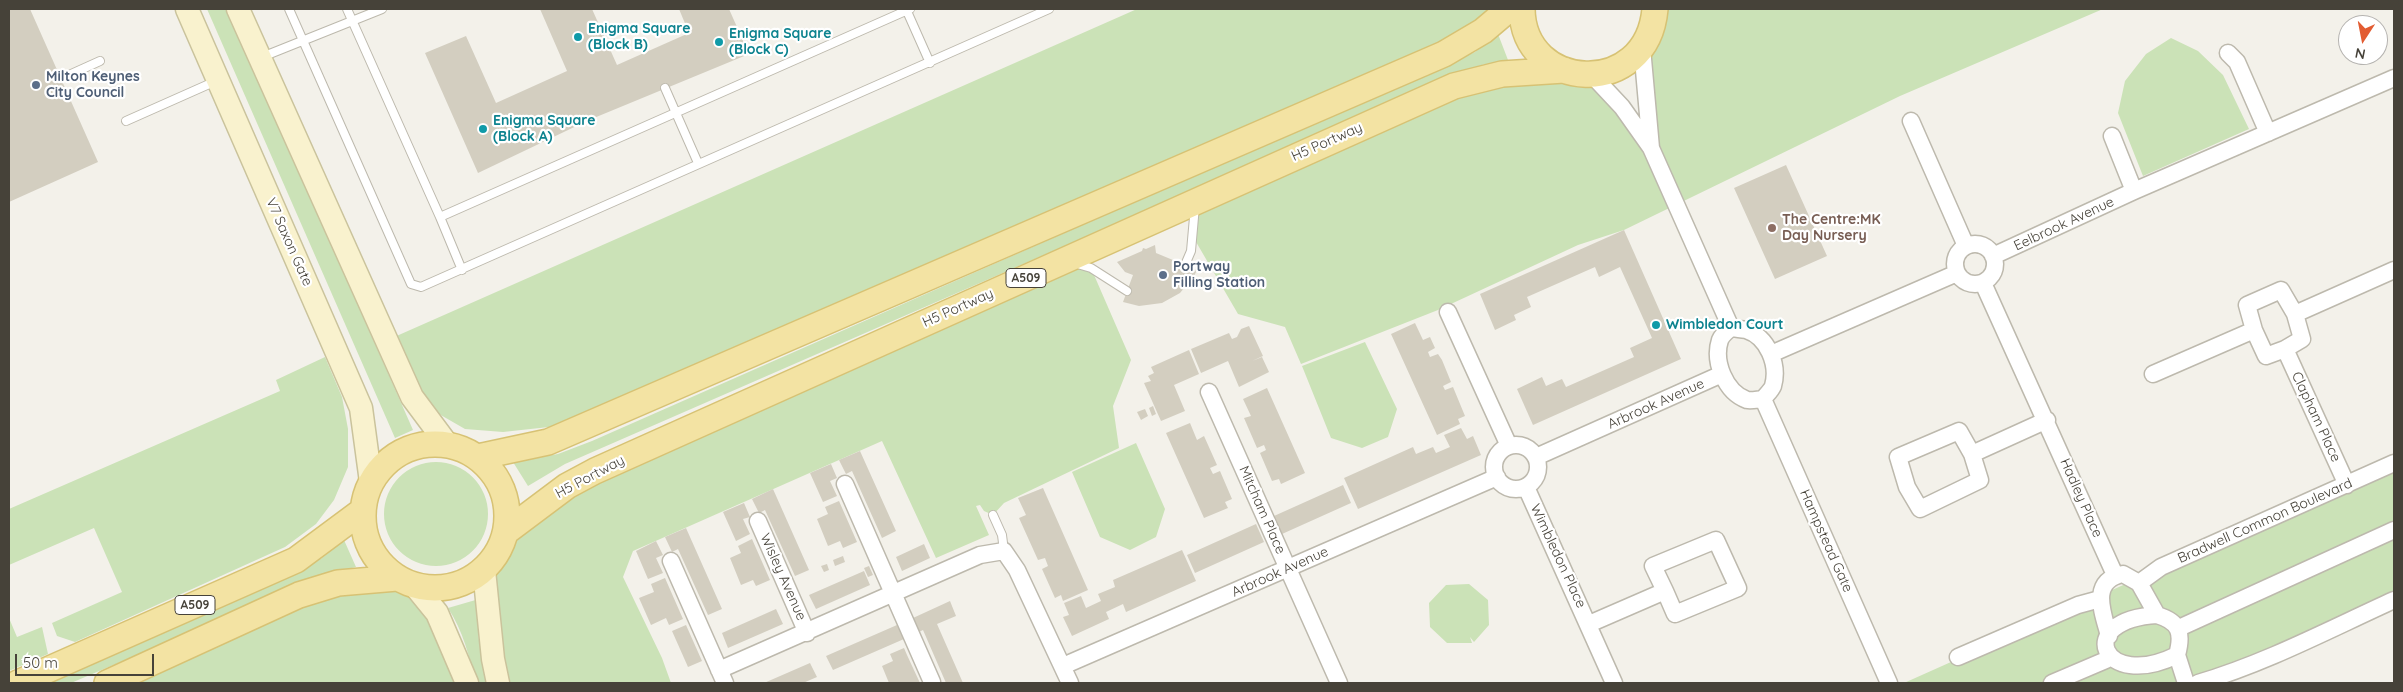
<!DOCTYPE html>
<html>
<head>
<meta charset="utf-8">
<style>
  body { margin:0 }
  #map { position:relative; width:2403px; height:692px; overflow:hidden; background:#f3f1ea; font-family:Quicksand,sans-serif }
  canvas { display:block }
  .frame { position:absolute; inset:0; border:10px solid #464239; pointer-events:none }
  .north { position:absolute; left:2338px; top:15px; width:50px; height:50px; box-sizing:border-box; background:#fff; border:1px solid #b5b3b0; border-radius:50%; rotate:191deg; font-size:14px; font-weight:700; line-height:20px; text-align:center; color:#464239 }
  .north::after { content:''; display:block; margin:auto; width:18px; height:22px; background:#e25c32; clip-path:polygon(50% 0,100% 100%,50% 72%,0 100%) }
  .scale { position:absolute; left:15px; top:654px; width:139px; height:22px; box-sizing:border-box; border:2px solid #464239; border-top:0; padding-left:6px; font-size:15px; line-height:18px; white-space:nowrap; color:#464239; -webkit-text-stroke:4px #fff; paint-order:stroke }
</style>
</head>
<body>
<div id="map">
<canvas width="2403" height="692"></canvas>
<div class="frame"></div>
<div class="north">N</div>
<div class="scale">50 m</div>
</div>
<script>
const c = document.querySelector('canvas').getContext('2d');
c.lineJoin = 'round';
function fill(path, color) {
  c.fillStyle = color;
  c.fill(path, 'evenodd');
}
function stroke(path, color, width, dash) {
  c.strokeStyle = color;
  c.lineWidth = width;
  c.lineCap = dash ? 'butt' : 'round';
  c.setLineDash(dash || []);
  c.stroke(path);
}
function drawText(font, color, halo, rows, align = 'center') {
  c.font = font + ' Quicksand,sans-serif';
  c.lineWidth = 4.5;
  c.setLineDash([]);
  c.textBaseline = 'middle';
  c.strokeStyle = halo;
  c.fillStyle = color;
  for (const [text, x, y, turn = 0] of rows) {
    c.save();
    c.translate(x, y);
    c.rotate((+turn || 0) * Math.PI / 180);
    c.textAlign = isNaN(turn) ? turn : align;
    if (halo) c.strokeText(text, 0, 0);
    c.fillText(text, 0, 0);
    c.restore();
  }
}
fill(new Path2D(`
  M207 9H228L413 430 395 438Z
  M1137 9H1487L1484 14 1445 43 558 426 503 432 465 429 432 410 392 338Z
  M1668 9H2103L1900 96 1624 230 1578 245 1438 310 1301 364 1285 327 1238 314 1192 235 1196 202 1454 86 1592 75 1650 147 1642 48 1653 24Z
  M1498 34 1508 60 1482 65 1397 101 565 464 528 486 513 462 558 454 592 441 1475 52Z
  M2171 38 2198 51 2223 75 2249 129 2143 176 2118 113 2125 81 2146 54Z
  M1065 260 1091 268 1131 360 1113 406 1119 448 1004 503 993 515 984 511 980 505 976 506 989 535 936 558 882 441 633 551 623 577 662 658 671 683H498L484 570 498 552 507 531 534 508Z
  M1365 342 1397 409 1388 437 1362 448 1331 438 1302 366Z
  M325 357 342 397 348 429V467L334 500 316 524 285 547 75 642 57 636 52 623 122 592 94 528 9 565V509L280 391 276 380Z
  M1136 443 1165 509 1156 537 1130 550 1100 537 1072 472Z
  M384 514a52 52 0 1 1 104 0a52 52 0 1 1-104 0Z
  M2394 464V603L2216 683H1904Z
  M344 540 356 567 327 574 71 683H41L296 570 322 558Z
  M1469 584 1488 600 1489 625 1474 642 1470 637 1472 643H1447L1430 627 1429 603 1446 585Z
  M415 586 467 683H115L299 595Z
  M479 599 478 634 486 683H475C470 657 463 631 448 608Z
  M9 618 17 637 42 627 48 654 9 671Z`), '#cbe2b7');
fill(new Path2D(`
  M9 9H30L98 162 9 202Z
  M540 9H592L617 65 689 33 679 9H729L749 54 589 120 478 173 425 53 466 36 496 103 567 71Z
  M1786 165 1827 256 1775 279 1734 188Z
  M1624 230 1681 359 1533 425 1517 389 1542 377 1546 386 1562 379 1566 387 1634 357 1630 348 1652 338 1620 267 1599 277 1595 267 1527 297 1531 307 1514 315 1516 320 1495 330 1480 294Z
  M1155 245 1156 253 1197 270 1194 276 1180 293 1162 303 1139 306 1123 302 1133 275 1125 272 1117 262 1142 251 1143 248 1146 249Z
  M1415 323 1423 340 1430 337 1435 348 1428 352 1430 357 1438 354 1442 360 1451 382 1443 386 1445 390 1453 387 1465 416 1458 419 1460 424 1437 435 1391 334Z
  M1249 326 1263 356 1252 361 1262 357 1269 372 1239 387 1228 361 1201 373 1191 349 1229 333 1232 339 1237 337 1241 329Z
  M1189 350 1199 374 1174 385 1185 411 1161 421 1144 383 1151 381 1148 376 1154 373 1151 367Z
  M1267 388 1305 473 1281 484 1279 479 1272 481 1260 453 1266 450 1264 445 1257 448 1244 418 1251 416 1243 399Z
  M1153 406 1156 414 1152 416 1149 408Z
  M1145 409 1148 416 1141 420 1137 412Z
  M1190 423 1197 440 1204 436 1217 465 1210 468 1213 474 1220 471 1232 499 1225 502 1228 508 1204 518 1166 433Z
  M1461 428 1467 439 1473 436 1481 455 1358 509 1344 478 1413 447 1416 454 1433 447 1436 453 1450 447 1444 435Z
  M860 451 896 531 882 538 852 471 846 474 839 460Z
  M831 464 837 478 830 481 837 496 823 502 810 473Z
  M1343 485 1351 503 1282 534 1274 516Z
  M1043 488 1088 590 1063 601 1061 595 1055 598 1042 569 1048 566 1045 558 1038 560 1019 518 1026 515 1018 498Z
  M773 489 809 570 795 576 765 510 759 513 752 499Z
  M839 501 857 542 843 548 840 541 828 546 817 519 828 514 825 507Z
  M744 503 750 517 743 519 750 534 736 541 723 512Z
  M1256 524 1264 542 1195 573 1187 555Z
  M686 528 722 609 708 615 678 549 672 552 665 537Z
  M752 539 770 580 756 586 753 580 741 585 730 558 741 553 738 546Z
  M656 541 663 555 656 558 663 573 648 579 636 551Z
  M924 544 930 558 902 571 896 557Z
  M1182 550 1196 581 1126 612 1123 604 1106 612 1109 619 1072 636 1063 617 1069 615 1064 603 1081 596 1086 608 1101 601 1098 594 1115 587 1113 580Z
  M843 556 845 562 835 566 833 560Z
  M827 564 829 570 824 572 821 566Z
  M869 566 873 575 868 577 864 568Z
  M864 571 870 585 816 609 809 595Z
  M665 578 683 619 669 625 666 618 651 625 639 598 654 592 651 584Z
  M950 601 956 616 937 624 963 683H946L923 630 919 632 913 618Z
  M776 609 783 624 728 648 722 633Z
  M686 625 702 661 688 667 672 631Z
  M897 625 904 639 833 670 826 656Z
  M904 648 907 655 920 683H889L882 666 893 661 890 654Z
  M810 663 817 677 803 683H764Z`), '#d3cec0');
const lane = new Path2D(`
  M289 9 411 284 421 287 1049 9
  M347 9 440 217
  M906 9 930 63
  M262 57 382 9
  M69 75 100 61
  M665 88 698 163
  M126 121 216 81
  M1074 263 1091 268 1127 291
  M1185 265 1191 251 1195 206
  M462 270 440 217 910 9
  M993 515 1002 535 1004 551`);
const street = new Path2D(`
  M1642 48 1651 148
  M2228 53 2237 62 2268 133
  M1592 75 1622 107 1651 148 1731 328
  M1911 121 1966 246
  M2112 136 2134 191
  M1955 264a20 20 0 1 1 40 0a20 20 0 1 1-40 0Z
  M1993 256 2134 191 2394 78
  M1983 283 2115 575
  M1448 312 1509 446
  M2295 314 2394 270
  M1731 328C1736 329 1741 329 1746 330 1768 337 1779 365 1773 386 1771 391 1766 395 1763 399 1759 399 1752 401 1747 400 1725 392 1713 361 1720 340 1722 335 1727 331 1731 328Z
  M2285 349 2302 339 2295 314 2281 290 2247 305 2254 330 2266 356 2285 349 2347 485
  M1771 354 1957 273
  M2153 374 2254 330
  M1209 392 1339 683
  M1763 399 1889 683
  M1494 467a22 22 0 1 1 44 0a22 22 0 1 1-44 0Z
  M1972 454 1959 431 1898 457 1907 487 1920 509 1980 480 1972 454 2047 420
  M1536 457 1722 374
  M845 484 932 682
  M1526 487 1614 683
  M758 521 807 633
  M671 561 725 683
  M2139 583 2161 567 2394 463
  M2157 615C2180 622 2183 633 2177 655 2102 692 2072 620 2157 615Z
  M1589 624 1665 591 1653 566 1716 540 1738 588 1675 614 1665 591
  M2179 628 2394 530
  M2109 636C2103 613 2089 581 2123 574L2139 583 2157 615
  M2177 655 2186 683
  M1958 657 2078 605 2100 599
  M1063 666 1497 477
  M719 670 980 555 1004 551 1017 570 1070 683
  M2052 683 2106 660
  M2198 683C2266 663 2330 629 2394 600`);
const secondary = new Path2D(`
  M187 9 361 408 371 482
  M238 9 412 397 447 444
  M484 570 493 659 498 683
  M415 586 437 613 467 683`);
const primary = new Path2D(`
  M1522 9C1523 92 1647 100 1655 9
  M363 516a72 72 0 1 1 144 0a72 72 0 1 1-144 0Z
  M478 457 548 442 1444 54 1483 31 1509 9
  M507 531 567 486 595 471 1454 86 1502 74 1564 70
  M18 683 296 560 362 511
  M107 683 299 595 338 583 397 578`);
stroke(lane, '#bdb9ad', 10);
stroke(street, '#bdb9ad', 19);
stroke(secondary, '#cac39c', 25);
stroke(primary, '#d7c274', 28);
stroke(lane, '#fff', 8);
stroke(street, '#fff', 16);
stroke(secondary, '#f9f2ce', 22);
stroke(primary, '#f3e3a3', 25);
for (const [x, y, r, color] of [
  [578,37,5,"#0f9aa8"],
  [719,42,5,"#0f9aa8"],
  [36,85,5,"#5c6f8a"],
  [483,129,5,"#0f9aa8"],
  [1772,228,5,"#8d6e63"],
  [1163,275,5,"#5c6f8a"],
  [1656,325,5,"#0f9aa8"]
]) {
  const dot = new Path2D();
  dot.arc(x, y, r, 0, 2 * Math.PI);
  c.fillStyle = color;
  c.fill(dot);
  stroke(dot, '#fff', 2);
}
for (const [x, y, w] of [
  [1026,278,40],
  [195,605,40]
]) {
  const box = new Path2D();
  box.roundRect(x - w / 2, y - 9.5, w, 19, 4);
  c.fillStyle = '#fff';
  c.fill(box);
  stroke(box, '#464239', 1);
}
drawText('bold 12px', '#464239', null, [
  ["A509",1026,278],
  ["A509",195,605]
]);
drawText('bold 14px', '#0d838f', '#fff', [
  ["Enigma Square",588,29],
  ["(Block B)",588,45],
  ["Enigma Square",729,34],
  ["(Block C)",729,50],
  ["Enigma Square",493,121],
  ["(Block A)",493,137],
  ["Wimbledon Court",1666,325]
], 'left');
drawText('bold 14px', '#4e5e75', '#fff', [
  ["Milton Keynes",46,77],
  ["City Council",46,93],
  ["Portway",1173,267],
  ["Filling Station",1173,283]
], 'left');
drawText('14px', '#464239', '#fff', [
  ["H5 Portway",1327,142,-24],
  ["Eelbrook Avenue",2064,224,-25],
  ["V7 Saxon Gate",289,242,66],
  ["H5 Portway",958,308,-24],
  ["Arbrook Avenue",1656,404,-24],
  ["Clapham Place",2316,417,65],
  ["H5 Portway",590,477,-28],
  ["Hadley Place",2081,498,66],
  ["Mitcham Place",1262,510,66],
  ["Bradwell Common Boulevard",2265,521,-24],
  ["Hampstead Gate",1826,541,66],
  ["Wimbledon Place",1558,556,65],
  ["Arbrook Avenue",1280,572,-24],
  ["Wisley Avenue",783,577,66]
]);
drawText('bold 14px', '#785e54', '#fff', [
  ["The Centre:MK",1782,220],
  ["Day Nursery",1782,236]
], 'left');
</script>
</body>
</html>
